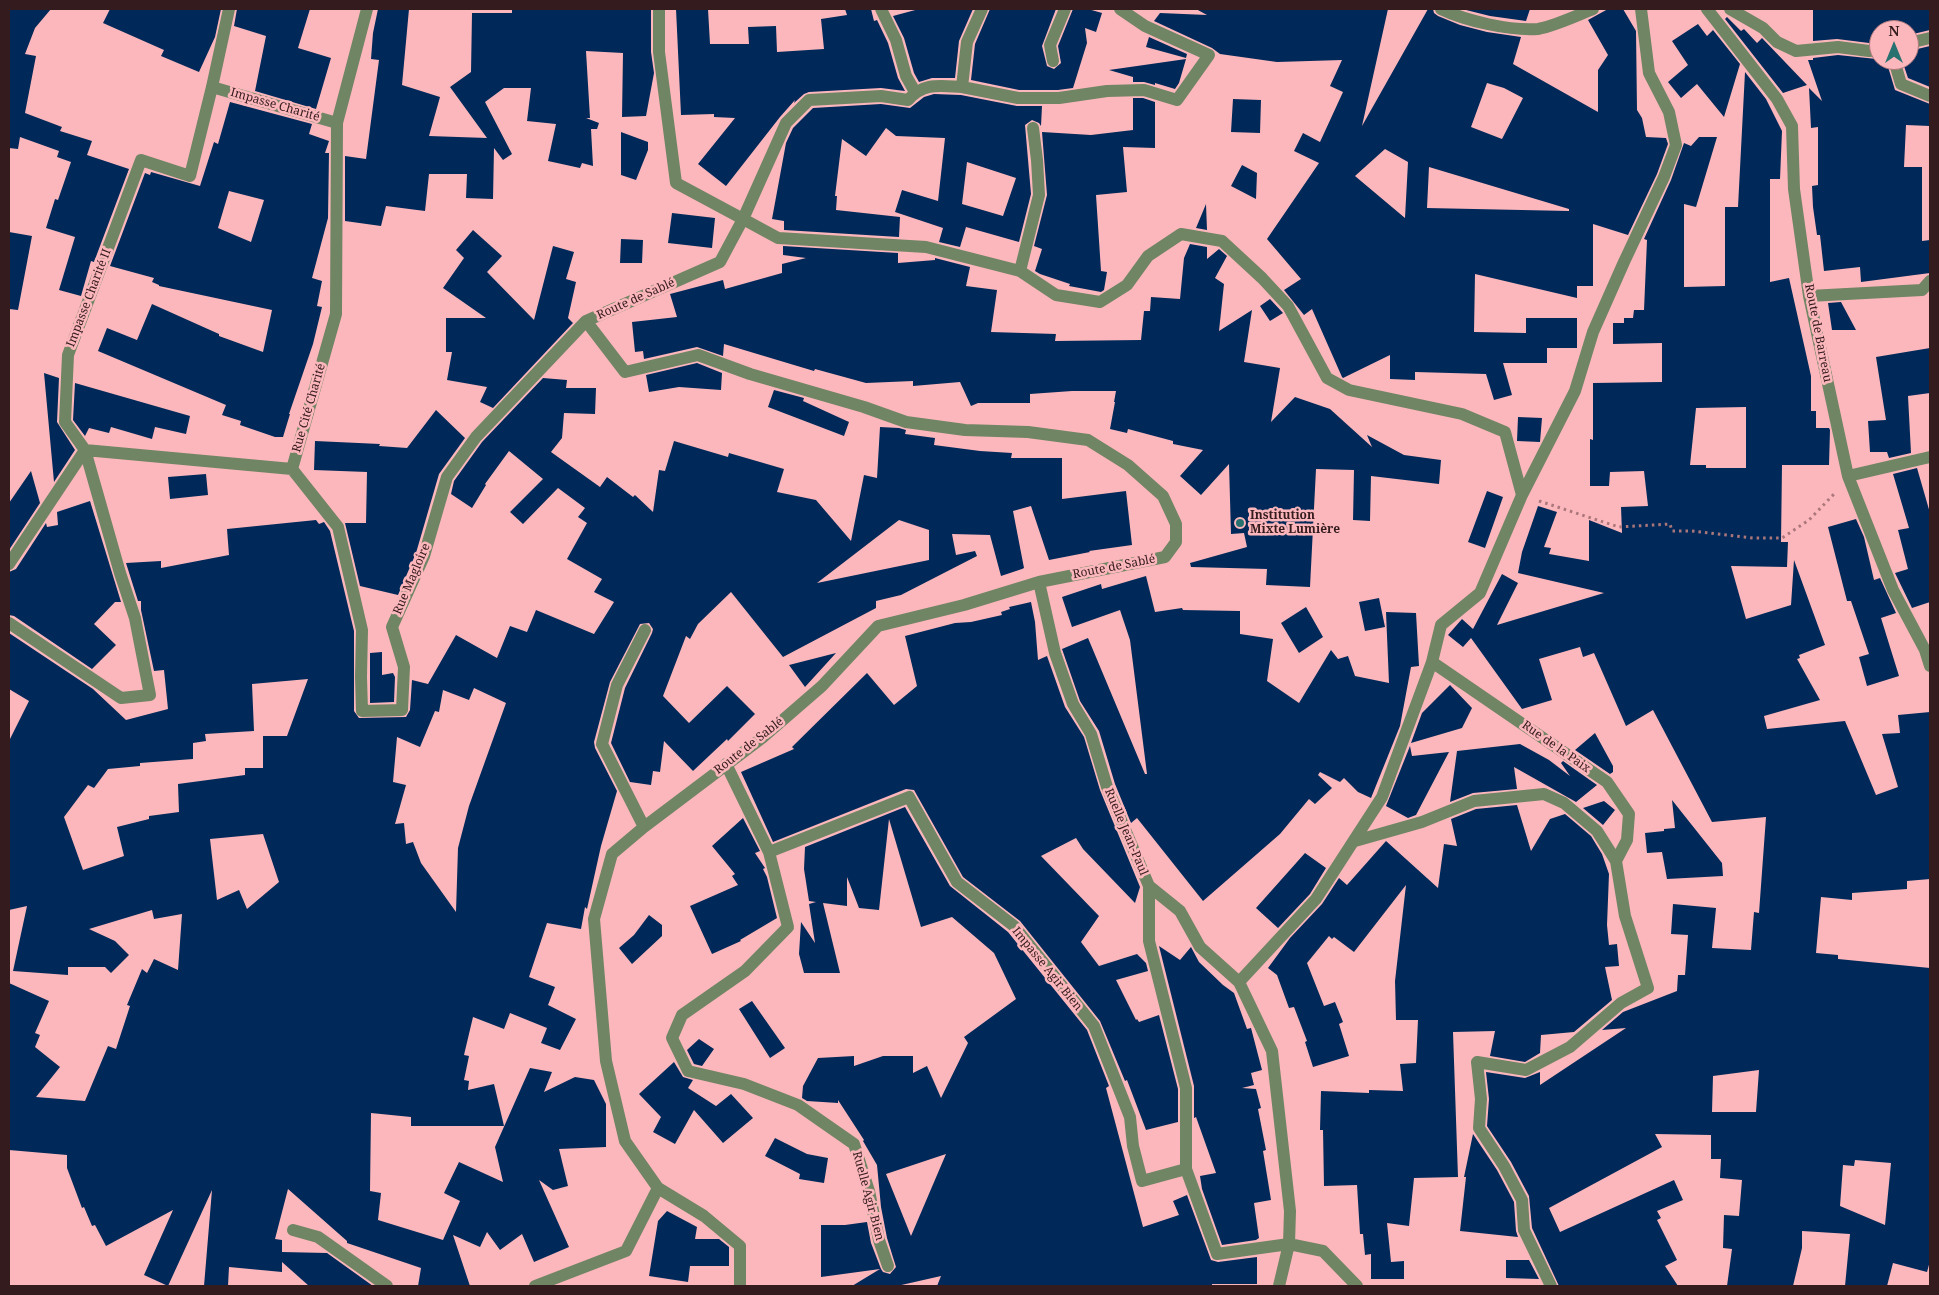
<!DOCTYPE html>
<html>
<head>
<meta charset="utf-8">
<style>
  body { margin:0 }
  #map { position:relative; width:1939px; height:1295px; overflow:hidden; background:#fcb7bc; font-family:"Noto Serif",serif }
  canvas { display:block }
  .frame { position:absolute; inset:0; border:10px solid #341b1d; pointer-events:none }
  .north { position:absolute; left:1869px; top:20px; width:50px; height:50px; box-sizing:border-box; background:#fcb7bc; border:1px solid #ac797c; border-radius:50%; rotate:0deg; font-size:14px; font-weight:700; line-height:20px; text-align:center; color:#341b1d }
  .north::after { content:''; display:block; margin:auto; width:18px; height:22px; background:#277271; clip-path:polygon(50% 0,100% 100%,50% 72%,0 100%) }
</style>
</head>
<body>
<div id="map">
<canvas width="1939" height="1295"></canvas>
<div class="frame"></div>
<div class="north">N</div>
</div>
<script>
const c = document.querySelector('canvas').getContext('2d');
c.lineJoin = 'round';
function fill(path, color) {
  c.fillStyle = color;
  c.fill(path, 'evenodd');
}
function stroke(path, color, width, dash) {
  c.strokeStyle = color;
  c.lineWidth = width;
  c.lineCap = dash ? 'butt' : 'round';
  c.setLineDash(dash || []);
  c.stroke(path);
}
function drawText(font, color, halo, rows, align = 'center') {
  c.font = font + ' "Noto Serif",serif';
  c.lineWidth = 5;
  c.setLineDash([]);
  c.textBaseline = 'middle';
  c.strokeStyle = halo;
  c.fillStyle = color;
  for (const [text, x, y, turn = 0] of rows) {
    c.save();
    c.translate(x, y);
    c.rotate((+turn || 0) * Math.PI / 180);
    c.textAlign = isNaN(turn) ? turn : align;
    if (halo) c.strokeText(text, 0, 0);
    c.fillText(text, 0, 0);
    c.restore();
  }
}
fill(new Path2D(`
  M9 9H51L35 28 25 54 36 56 25 113 62 127 60 131 92 141 87 155 129 169 94 262 91 261 81 296 59 290 75 237 46 228 55 199 58 200 71 162 57 157 59 151 20 137 18 149 9 148Z
  M110 9H221L215 37 199 72 161 56 164 50 103 23Z
  M237 9H310L298 48 331 58 316 109 255 91 266 36 234 26Z
  M378 9H409L402 85 440 97 429 136 487 138 450 87 471 72 472 13H512V9H651V52L654 73 646 116 622 117 623 53 586 51 590 118H586L599 123 597 129H591L593 166 582 163 580 168 548 161 556 124 527 121 531 88H504L485 102 512 154 503 160 494 148 493 199 466 198 467 174H429L425 211 386 206 381 226 345 221V156L366 159 379 60 371 59 373 33Z
  M676 9H708L710 44H749L748 27 776 26 777 52 824 49 821 19 847 15 845 9H871L874 21 877 20 888 43 898 78 905 91 881 88 809 92 804 94 794 103 795 100 780 117 726 186 698 164 735 118 714 117V114L681 115Z
  M919 9H973L959 41 955 78H932L919 82 914 73 904 38 893 16Z
  M990 9H1056L1042 46 1047 66 1054 69 1061 63 1058 46 1073 9H1088L1102 13 1096 32 1085 28 1087 43 1073 88 1058 90H1019L971 80 975 44Z
  M1196 9H1388L1362 126 1428 9H1433L1434 13 1438 16 1460 25 1487 32 1521 37 1513 64 1598 112V70L1608 55 1588 20 1608 9H1623L1636 31 1637 110 1642 118 1646 137 1666 138 1668 144 1657 174 1628 235 1593 224V286H1577V298L1475 274 1474 332 1526 333V318H1577V348H1547V363H1503L1512 395 1494 400 1486 374 1415 372V380L1390 379V355L1343 378 1342 377 1312 309 1304 315 1284 290 1301 279 1267 239 1319 163 1294 151 1303 133 1320 142 1343 92 1330 86 1342 60 1277 62 1220 54 1212 48 1154 21 1160 13 1207 15ZM1487 83 1504 88 1523 98 1502 139 1471 127ZM1385 149 1408 162 1405 218 1355 176ZM1429 167 1569 209V211L1427 208Z
  M1462 9H1530L1526 21 1490 16Z
  M1813 9H1930V30L1909 35V30H1879V42L1869 43 1837 39 1813 41Z
  M1727 17 1741 31 1744 29 1757 43 1762 38 1807 85 1783 93 1725 19Z
  M1698 24 1707 36 1713 30 1740 64 1724 117 1697 84 1681 98 1668 82 1688 65 1672 41Z
  M1149 37 1187 54 1186 58 1146 47Z
  M1930 46V87L1908 78 1902 60H1909V51Z
  M1838 55 1886 60 1895 90 1930 104V126L1906 125 1904 167H1922V241L1930 240V273L1861 282 1860 267 1824 271 1820 235H1817L1813 207 1812 186 1818 185V127L1811 128 1809 88 1822 101 1808 60H1813V58Z
  M1186 59 1179 83 1175 89 1155 83V85L1144 82H1133V77L1109 70Z
  M1745 72 1766 99 1782 131 1780 179H1770V282L1789 278 1811 376V411H1816V428H1829L1830 430 1829 465H1782L1781 542H1788L1787 567 1731 566 1746 619 1791 605 1794 560 1825 645 1799 655 1800 658 1797 659 1820 700 1764 716 1767 729 1845 721 1876 795 1898 787 1882 734 1900 733 1898 715 1930 712V879L1907 881V889L1852 893V900L1821 897 1816 953 1838 955V959L1930 968V1261L1927 1272 1893 1263 1887 1286H1845L1850 1234 1802 1231V1248L1793 1286H1727L1732 1249 1723 1248 1724 1215 1739 1216 1742 1180 1720 1178 1721 1159H1711V1135L1655 1134 1662 1147 1549 1208 1560 1232 1674 1180 1683 1200 1657 1211 1661 1218 1657 1220 1677 1260 1665 1266 1678 1286H1559L1532 1228 1529 1196 1511 1162 1487 1126 1489 1099 1486 1072 1525 1078 1540 1072V1085L1626 1028 1602 1030 1623 1012 1677 991 1678 975H1685L1688 935 1671 934 1673 904 1716 908 1712 948 1751 950 1754 912 1759 913 1766 817 1712 822 1653 710 1626 726 1594 653 1583 657 1580 647 1539 659 1552 700 1522 709 1471 638 1463 647 1448 635 1462 619 1473 629 1502 574 1518 583 1497 625 1604 593 1518 573 1522 552 1538 506 1557 512 1544 547 1551 548 1549 554 1589 561V520L1622 533 1621 507 1648 506 1644 471 1610 472 1609 486H1590V439L1593 440V383L1662 382V343L1613 344V323H1624V318H1633L1634 310H1644L1647 240 1644 239 1671 180 1684 143 1691 146 1699 137H1717L1696 207 1684 204V287L1725 286V207H1738ZM1746 407V468H1706V465H1690L1696 408ZM1759 1070 1756 1112H1712L1713 1076ZM1855 1160 1891 1163 1885 1225 1840 1206 1843 1165 1854 1166Z
  M934 94 961 95 1017 106H1042L1041 126 1039 123 1032 120 1025 125 1031 194 1019 242 966 227 960 247 939 242 943 228 895 212 902 190 938 201 945 138 896 136 886 128 866 156 842 139 835 196H837L836 210 900 217 899 237 784 230V221L772 219 786 143 793 128 813 108 881 104 910 108 924 97ZM967 162 1016 178 1003 216 962 204Z
  M1133 98H1143L1155 102V148L1123 147 1127 192 1096 195 1101 271 1107 272 1104 290 1101 292 1069 286 1070 284 1040 274 1035 271 1042 249 1034 246 1047 195 1042 132 1091 135 1133 130Z
  M1233 99 1261 100 1260 133 1231 132Z
  M230 102 312 124 309 134 329 141 325 153H329L328 218 312 278 322 281 317 306 322 307 313 344 289 414H290L283 437H275L240 425 241 421 222 415 226 405 98 351 107 328 137 340 152 304 219 334V336L263 352 272 310 159 286V285L152 282 154 278 110 266 145 173 150 175 151 172 200 186 214 142 218 144ZM229 191 264 200 251 242 218 228Z
  M621 132 648 142V150L636 180 621 175Z
  M1242 165 1257 173 1256 199 1231 186Z
  M1206 204 1207 230 1196 228Z
  M672 213 715 218 712 248 668 243Z
  M473 230 502 256 487 272 534 320 553 246 574 252 566 279 576 282 568 318 573 323 493 408 480 402 487 387 447 380 452 352H446V318H486L443 288 464 258 456 250Z
  M9 232 32 236 18 310 9 309Z
  M621 239 643 240 642 263H620Z
  M1190 244 1207 247V259L1219 249 1227 256 1215 278 1224 284 1219 331 1252 310 1244 362 1280 368 1271 422 1295 397 1330 409 1372 447 1367 435 1404 455 1441 460 1439 484 1371 476 1370 521 1353 520 1354 470 1316 469 1310 587 1266 585 1267 569 1191 567 1190 563 1247 547 1244 533 1231 534 1229 464 1201 495 1180 476 1203 450 1173 444V441L1128 429 1127 433 1110 429 1115 402H1114L1116 391H1072L1030 394V403H978L971 406 960 382 913 386V381L866 383 815 369 814 371 724 344 723 356 697 347 644 359 643 351 635 352 632 322 677 317 670 294 723 280 725 289 782 273V264L806 258 783 255V246L898 253V263L935 260V258L970 267 966 286 997 290 991 332 1056 334 1055 341 1141 340 1144 311H1150L1151 297 1180 299 1184 258Z
  M1270 299 1283 313 1270 321 1260 306Z
  M1841 302 1856 330H1832L1828 303Z
  M1930 348V393L1908 396 1911 453 1889 458 1887 452H1870L1868 421 1886 420 1876 357Z
  M697 363 722 373 721 390 679 387 649 392 646 375Z
  M44 373 59 378 57 422 75 450 54 482Z
  M543 378 567 380 566 388H596L595 414 564 413 562 438 551 452 600 487 607 477 633 497 635 495 653 512 659 470 665 471 674 441 728 457 729 453 784 469 777 492 816 500 851 541 864 475 877 478 880 427 899 428 906 430 905 434 935 438 934 445 980 451 1012 453 1011 458H1062V499L1126 491 1132 545 1089 551 1090 552 1049 560 1031 506 1013 511 1024 568 1022 569 1001 576 990 535 952 534 956 555 975 551 977 556 901 595 876 601V608L783 657 731 592 698 624 690 639 686 636 663 696 689 723 727 686 755 714 728 741 727 739 693 771 664 741 660 772 653 771 651 785 630 782 611 743 625 688 652 633 653 629 649 623 640 624 610 682 594 742 595 748 617 791 601 846 587 909 585 907 581 929 547 923 529 977 555 987 548 1005 576 1019 560 1050 541 1043 547 1028 510 1013 504 1029 473 1017 464 1055 469 1056 464 1080 469 1081 468 1090 494 1084 504 1126H411V1117L371 1113 370 1191 381 1193 378 1220 443 1240 460 1201 444 1193 459 1162 503 1182 495 1147 530 1068 552 1072 544 1092 575 1077 594 1080 606 1104V1147L559 1149 568 1186 553 1190 539 1180 569 1247 534 1262 522 1234 500 1250 487 1232 480 1247 453 1235 470 1286H418L421 1268 347 1243V1241L288 1189 275 1239 282 1240V1252L327 1253 373 1286H309L282 1262V1272L229 1267 228 1286H204L212 1190 168 1286 144 1275 173 1210 106 1246 95 1225 92 1226 84 1207 82 1208 67 1168V1155L9 1150V983L49 1001 35 1033 40 1035 35 1047 60 1067 36 1097 85 1101 108 1046 116 1049 130 1006 127 1005 142 969 147 973 154 959 178 970 182 914 154 919 152 910 89 929 115 941 129 955 111 973 105 967H68V975L13 971 27 906 9 910V741L29 701 9 689V633L93 689 126 720 168 709 164 670 154 671 141 610V601H138L126 563 161 561V568L229 555 227 529 316 520 319 524 324 522 330 531 354 631V711L359 718 406 717 410 710 412 680 428 684 456 635 497 658 510 626 527 632 536 610 594 634 614 602 594 592 602 579 567 559 587 523 578 517 585 508 558 488 523 524 510 512 543 479 509 451 485 484 486 485 472 508 451 494 454 481 482 442ZM899 520 929 530V560L817 583ZM308 679 287 736H263V768H245V775L178 784 179 812 149 816V819L117 827 124 856 83 870 64 817 88 785 94 788 108 769 140 766V763L193 759V743L206 741 205 734 254 731 252 684ZM474 688 506 703 469 806 458 848 456 912 421 863 413 842 406 844 404 823 395 824 406 785 393 782 397 737 420 747 435 711 439 712 443 690 469 700ZM263 834 279 882 247 909 239 890 217 900 210 839Z
  M75 383 190 416 186 434 155 427 152 439 111 427 109 433 89 428 85 436 73 420Z
  M774 390 804 398 803 401 849 422 844 436 768 407Z
  M436 410 465 438 439 474 416 553 398 595 360 586 345 523H366L367 472 314 470 315 441 380 444 379 446 407 448Z
  M1518 417 1542 418 1540 442 1517 441Z
  M1917 468 1930 513V602L1912 608 1895 573 1908 569 1898 530 1909 528 1893 474Z
  M31 471 40 503 9 550V503Z
  M206 474 208 495 170 499 168 477Z
  M1487 491 1503 497 1485 548 1468 542Z
  M90 501 121 602H115L94 624 116 645 92 669 14 616 9 615V572L16 569 46 523 47 527 58 525 57 512Z
  M1856 519 1864 537 1874 580 1880 578 1896 613 1881 618 1899 676 1867 686 1859 657 1869 654 1851 601H1847L1828 527Z
  M1146 576 1155 612 1182 608 1183 610 1240 611V634L1273 639 1267 681 1299 703 1331 650 1338 659 1348 656 1355 676 1389 683 1386 612 1416 613 1419 666 1411 667 1400 726 1371 798 1358 792 1344 778 1340 782 1320 772 1318 775 1332 788 1315 804 1309 799 1280 834 1203 901 1137 818 1131 823 1115 784 1099 731 1080 701 1062 649 1088 638 1145 774H1147L1130 640 1120 610 1072 627 1062 597 1101 584 1102 589Z
  M1379 598 1385 627 1365 631 1359 602Z
  M1031 602 1035 622 1038 660 1047 656 1065 707 1084 737 1100 790 1140 887 1135 903 1083 849 1076 838 1041 856 1099 916 1081 942 1099 966 1137 954 1146 963 1148 971 1116 980 1136 1020 1137 1019 1139 1022 1159 1015 1178 1089V1122L1146 1130 1127 1080 1125 1081 1100 1021 1020 921 963 877 914 790 906 789 773 842 741 772 794 749 792 747 867 673 894 705 917 686 905 636 955 623 971 622 1002 615 1001 612 1010 609 1009 607Z
  M1306 607 1323 637 1299 653 1281 623Z
  M382 652V675L393 673 395 677 394 702 370 703V653Z
  M836 653 805 687 789 665Z
  M1450 685 1472 708 1462 728 1411 743 1422 713Z
  M1595 733 1613 766V772L1610 774 1575 750Z
  M1520 744 1549 760 1570 776 1561 763 1563 761 1597 785 1576 802 1514 767 1517 789 1473 793 1450 802 1457 751Z
  M1410 746 1412 756 1449 752 1416 815 1408 818 1386 806Z
  M1672 800 1722 863 1723 876 1667 879 1662 852 1647 853 1645 833 1664 831V829L1675 828Z
  M1604 801 1615 810 1603 825 1583 808Z
  M1517 805 1531 851 1550 819 1565 814 1591 836 1602 854 1609 874 1607 925 1609 945 1617 944 1619 966 1605 967 1612 1000 1574 1032 1541 1035 1540 1053 1525 1062 1490 1056 1495 1031 1453 1032 1458 1177 1414 1178 1409 1226 1387 1223 1391 1262 1404 1261V1279H1371V1254L1365 1255 1363 1234H1360L1357 1185 1324 1186 1323 1130H1320L1321 1091 1369 1093V1090L1403 1091 1400 1064 1416 1063 1418 1020H1396L1395 981 1406 885 1354 952 1334 937 1332 939 1329 936 1307 963 1324 1006 1335 1002 1343 1022 1339 1024 1349 1056 1313 1067 1305 1042 1307 1041 1294 1007 1289 1008 1277 975 1268 968 1290 938 1322 904 1339 878 1347 885 1386 841 1438 888 1444 844 1457 846 1451 819 1476 809Z
  M905 807 950 886 1008 932 1087 1030 1109 1086 1106 1088 1143 1227 1179 1215 1173 1201 1187 1195 1211 1260 1218 1262 1257 1257V1284H1212V1286H937L941 1276 897 1286H852L880 1269 821 1277V1225H845L867 1222 871 1243 881 1269 883 1272 890 1274 896 1267 887 1238 881 1207 877 1165 863 1141 864 1140 838 1100V1103L807 1101 802 1098 803 1086 818 1058 854 1056V1066L883 1056H913V1073L927 1066 941 1098 968 1043 964 1037 1016 999 994 953 952 917 921 927 889 819 879 910 859 908 847 877V906L823 903 840 973H804L799 954 801 922 815 943 809 904 816 902 809 901 804 869 805 847ZM946 1154 911 1236 886 1174Z
  M743 818 760 851 755 853 765 868 763 869 767 877 777 918 740 940 741 941 712 954 690 906 738 885 732 876 735 874 712 846Z
  M1305 853 1326 868 1310 894 1278 928 1256 908Z
  M649 915 662 925V936L632 964 619 948 634 935Z
  M1159 946 1180 960 1191 947 1199 962 1223 985 1234 993 1247 1029 1251 1028 1262 1070 1251 1073 1254 1085 1242 1088 1256 1089 1261 1108 1258 1109 1266 1150 1263 1151 1271 1200 1254 1203 1259 1238 1256 1240 1222 1245 1202 1189 1200 1176 1216 1173 1196 1117 1194 1118V1086Z
  M752 1001 785 1048 770 1058 739 1009Z
  M699 1039 714 1049 702 1066 694 1064 687 1050Z
  M674 1062 683 1077 693 1080 688 1088 716 1106 731 1094 753 1118 723 1143 694 1110 675 1144 653 1132 661 1117 639 1094Z
  M1473 1134 1497 1170 1514 1202 1516 1231 1518 1237 1460 1231 1466 1177H1464Z
  M775 1138 807 1154 828 1158 824 1183 799 1179 800 1174 765 1156Z
  M667 1211 697 1227 695 1239H719L729 1247V1266H690L688 1282 649 1276 658 1221Z
  M1506 1260H1529L1539 1279 1506 1278Z`), '#002959');
stroke(new Path2D(`
  M1539 501 1619 527 1670 524 1672 531H1692L1753 538H1782L1809 520 1835 493`), '#ab777b', 3, [2.5, 4]);
stroke(new Path2D(`
  M881 9 896 40 906 76 915 92
  M982 9 967 42 962 87C940 86 924 82 908 100L881 96 809 100 786 123 743 219 778 238 926 247 1020 271 1056 295 1100 302 1127 285 1148 256 1181 234 1222 241 1262 278 1288 306 1327 378 1349 390 1462 414 1505 432 1522 495
  M1441 9C1466 21 1510 31 1538 29 1552 27 1579 15 1593 9
  M1707 9 1777 99 1792 126 1794 189 1809 296 1848 476 1893 590 1925 650 1930 666
  M1730 9 1763 28 1777 42 1796 51 1838 47 1869 51 1879 50
  M1909 43 1930 38
  M1894 60 1901 84 1930 96
  M1053 61 1050 45 1065 9
  M212 87 337 123
  M962 87 1018 98H1059L1107 91 1144 90 1177 100 1209 55 1145 26 1120 9
  M1020 271 1039 195 1037 160 1033 128
  M1809 296 1922 290 1930 281
  M292 469 338 527 362 630 361 677 362 711 402 710 404 667 392 627 424 556 447 477 476 437 586 321
  M1848 476 1930 457
  M9 564 85 450 292 469 336 314 337 123 367 9
  M1039 582 1055 653 1073 704 1091 734 1107 787 1149 886 1180 911 1200 947 1239 982 1272 1051 1290 1211 1289 1244 1279 1286
  M9 623 121 698 150 695 135 618 120 573 85 450 65 422 68 355 141 160 190 176 212 87 229 9
  M1432 662 1607 782 1629 814 1627 840 1616 861
  M726 764 769 852 788 927 745 971 682 1015 672 1038 688 1071 744 1084 798 1105 854 1144 869 1191 879 1240 888 1266
  M644 827 602 744 617 685 645 630
  M1355 841 1422 822 1474 801 1544 794 1564 803 1597 831 1616 861 1625 916 1648 988 1621 1003 1570 1047 1526 1070 1477 1062 1481 1099 1479 1128 1504 1166 1522 1200 1524 1230 1551 1286
  M769 852 909 797 957 882 1014 926 1094 1026 1130 1117 1133 1146 1142 1181 1186 1169
  M1149 886V941L1186 1088V1169L1217 1254 1289 1244 1323 1251 1357 1286
  M1239 982 1316 899 1382 797 1432 662 1441 625 1480 593 1522 495 1575 391 1593 332 1624 262 1664 177 1676 145 1669 112 1649 73 1641 9
  M658 1188 704 1216 740 1246V1286
  M293 1230 318 1237 387 1286
  M535 1286 626 1251 658 1188 625 1141 606 1061 594 919 612 854 644 827 762 738 822 686 878 626 964 605 1039 582 1165 557 1176 542V524L1163 496 1128 465 1088 440 1028 432 965 430 906 422 864 407 750 374 698 355 625 372 586 321 720 262 743 219 676 183 659 52V9`), '#708564', 12);
for (const [x, y, r, color] of [
  [1240,523,5,"#277271"]
]) {
  const dot = new Path2D();
  dot.arc(x, y, r, 0, 2 * Math.PI);
  c.fillStyle = color;
  c.fill(dot);
  stroke(dot, '#fcb7bc', 2);
}
drawText('12px', '#341b1d', '#fcb7bc', [
  ["Impasse Charité",275,105,16],
  ["Impasse Charité II",89,298,-69],
  ["Route de Sablé",636,299,-24],
  ["Route de Barreau",1818,333,79],
  ["Rue Cité Charité",309,408,-74],
  ["Route de Sablé",1114,567,-11],
  ["Rue Magloire",412,579,-67],
  ["Route de Sablé",749,746,-38],
  ["Rue de la Paix",1556,747,35],
  ["Ruelle Jean-Paul",1126,832,67],
  ["Impasse Agir Bien",1047,969,51],
  ["Ruelle Agir Bien",868,1196,75]
]);
drawText('bold 12px', '#341b1d', '#fcb7bc', [
  ["Institution",1250,516],
  ["Mixte Lumière",1250,530]
], 'left');
</script>
</body>
</html>
